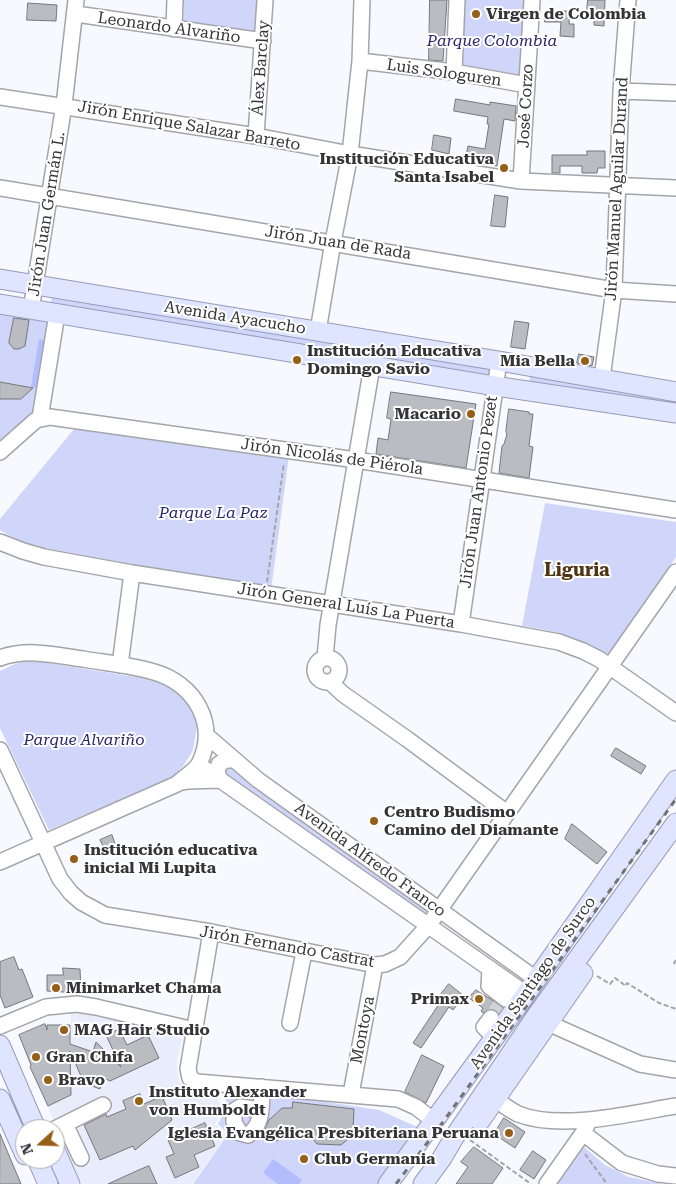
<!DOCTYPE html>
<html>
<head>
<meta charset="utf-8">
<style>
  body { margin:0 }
  #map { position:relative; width:676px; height:1184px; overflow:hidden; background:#f8f9ff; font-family:"Roboto Serif",serif }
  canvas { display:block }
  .north { position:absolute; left:15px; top:1119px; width:50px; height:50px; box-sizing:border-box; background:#fff; border:1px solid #aeaeaf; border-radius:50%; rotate:250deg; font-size:14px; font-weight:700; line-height:20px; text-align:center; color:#343437 }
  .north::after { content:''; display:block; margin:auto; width:18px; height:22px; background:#955f17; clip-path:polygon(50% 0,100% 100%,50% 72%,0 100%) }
</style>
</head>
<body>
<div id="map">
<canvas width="676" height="1184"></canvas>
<div class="north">N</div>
</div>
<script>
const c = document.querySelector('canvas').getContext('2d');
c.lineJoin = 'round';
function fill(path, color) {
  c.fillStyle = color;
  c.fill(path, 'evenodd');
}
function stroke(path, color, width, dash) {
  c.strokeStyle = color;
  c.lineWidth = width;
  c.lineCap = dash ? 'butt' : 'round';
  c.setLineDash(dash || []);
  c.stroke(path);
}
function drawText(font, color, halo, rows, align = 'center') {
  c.font = font + ' "Roboto Serif",serif';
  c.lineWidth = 4;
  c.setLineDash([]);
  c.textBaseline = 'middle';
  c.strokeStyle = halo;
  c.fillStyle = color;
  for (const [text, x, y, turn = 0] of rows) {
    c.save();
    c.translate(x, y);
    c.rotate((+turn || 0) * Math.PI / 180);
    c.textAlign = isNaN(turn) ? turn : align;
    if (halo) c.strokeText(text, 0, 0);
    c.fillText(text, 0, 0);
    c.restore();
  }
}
fill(new Path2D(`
  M71 1011 178 1034 182 1040 177 1060V1072L180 1082 192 1091 216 1097 224 1110 215 1124 227 1134 192 1184H82L47 1106 71 1096Z`), '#e9ecfa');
fill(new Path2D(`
  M184 0H259L257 33 183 26Z
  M457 0H532L527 85 454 72Z
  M52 296 494 367 492 380 50 308Z
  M0 307 62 318 45 410 0 443Z
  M529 376 676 397V409L531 386Z
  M74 429 289 456 271 590 29 545 12 537 0 530V519Z
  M545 503 676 522V557L609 658C577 636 560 632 522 626Z
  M29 660 161 681 181 694 194 714 197 727 193 750 184 765 170 779 49 830 0 728V671L15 664Z
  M233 763 429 908 424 917 222 771Z
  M226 1093 320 1101 379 1110 422 1129 379 1184H193L228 1134 218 1124 226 1109Z
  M583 1146 605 1165 629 1177 663 1184H557Z`), '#d0d6fa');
fill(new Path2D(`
  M39 339 44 340 36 388 31 387Z
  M273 1159 302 1180 299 1184H278L263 1173Z`), '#b3bcfc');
const building = new Path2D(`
  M430 0H447L443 61 429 60Z
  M588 0H605L604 26 594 25V11H587Z
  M28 3 57 5 56 21 27 20Z
  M545 11H570L569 24H574V37L560 36 561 22H545Z
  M456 99 490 105V102L516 106 515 121 504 119 497 166 465 162 468 146 485 149 489 124H487L488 117 454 111Z
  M434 135 451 138 449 154 432 150Z
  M587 151H605V168H598L597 173H582V166H560V173H552V155H587Z
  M495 195 508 197 505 227 491 226Z
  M14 318 29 320 25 346 19 349H14L9 343Z
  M515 321 529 323 525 349 511 347Z
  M579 354 594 357 592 366 577 363Z
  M0 382 33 388 21 399H0Z
  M391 392 476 404 466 468 376 454 378 438 388 440 391 419 387 418Z
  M509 409 529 412V414H533L529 446 533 447 529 478 499 473 502 446 504 444 507 434 506 432Z
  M616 748 646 766 641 774 611 756Z
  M572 824 607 852 597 864 565 839Z
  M112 835 117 849 107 854 100 840Z
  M14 957 19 970 22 969 33 997 5 1008 0 995V962Z
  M63 968 80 969 81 993 47 991V975H63Z
  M449 984 464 996 453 1010 449 1007 421 1048 413 1043 441 1001 438 998Z
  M476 990 503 1007 499 1013 492 1009 483 1013 481 1011 483 1008 469 998Z
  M45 1024 47 1030V1025H70V1044L93 1052 96 1042 121 1067 106 1035 119 1029 127 1045 148 1035 159 1058 110 1081 104 1078 100 1089 84 1083 70 1051 71 1095 48 1106 30 1067 31 1065 19 1035Z
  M422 1055 444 1066 426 1103 405 1092Z
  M140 1094 144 1104 162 1096 172 1120 135 1150 133 1146 100 1160 84 1125 106 1114 107 1117 126 1109 123 1101Z
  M293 1102 354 1109 353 1130H348L347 1140 341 1145 317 1144 308 1133 287 1132 277 1141 263 1139V1133L269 1120 282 1108H292Z
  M504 1118 525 1132 515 1148 494 1134Z
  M205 1123 215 1146 194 1155 199 1167 175 1178 166 1157 174 1154 168 1140Z
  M0 1134 21 1184H0Z
  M474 1147 503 1168 492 1184H456L468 1167 461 1162Z
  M533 1151 546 1160 534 1179 520 1170Z
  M149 1166 157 1184H108L132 1173Z`);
fill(building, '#bbbcc2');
stroke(building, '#76777c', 1);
stroke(new Path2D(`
  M491 1018 500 1006`), '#d1d2d7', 15, [15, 8]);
const minor = new Path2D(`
  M76 14 263 41
  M174 29 175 0
  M360 61 454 72 527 85
  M454 72 457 0
  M621 91 676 93
  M0 97 256 136 350 154 521 181 676 188
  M256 136 265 0
  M521 181 532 0
  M0 188 614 290 676 294
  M31 310 64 105 76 0
  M318 331 333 242 350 154 360 61 362 0
  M602 378 614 290 621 91 628 0
  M40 418 57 314
  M0 452 36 420 50 417 356 460 676 510
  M0 542 23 551 44 557 132 573 461 624 559 642 583 651 599 659 676 713
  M461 624 499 361
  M315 670a12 12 0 1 1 24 0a12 12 0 1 1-24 0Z
  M0 658C27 648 55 655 83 659 106 663 131 665 154 672 194 683 219 724 199 764 195 771 183 778 177 784L0 862
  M325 658 328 625 372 366
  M120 665 132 573
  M330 682 343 694 407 739 507 813
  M207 736 258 780 536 979
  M0 750 60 879 71 893 81 902 105 915 211 932 375 965 385 964 400 957 428 926 676 572
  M199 765 526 994
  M178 783 188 781 220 780 217 772 219 764 226 760H235
  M211 932 188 1069 190 1078 197 1082 398 1099 416 1107 434 1121
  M490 969 489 986 506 999 516 987
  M491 1018 484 1027 495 1038
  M290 1023 304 952
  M548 1023 640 1064 676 1070
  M0 1026 46 1007 77 1004 96 1007 194 1030
  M351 1094 375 965
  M495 1099C502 1104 510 1110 518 1114 561 1131 632 1113 676 1106
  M261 1110 240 1107 234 1111V1122L240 1133 248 1135C264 1124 261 1105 262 1087
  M65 1124 81 1158
  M55 1129 103 1105
  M583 1133 622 1163 658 1174 676 1176
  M547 1184 583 1133 587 1125`);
const major = new Path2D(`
  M0 279 499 361 676 392
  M0 304 495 386 676 413
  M0 1045 36 1129
  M0 1099 25 1155
  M480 1121 583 973
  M55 1150 70 1184
  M37 1159 48 1184
  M388 1184 519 1004 676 780
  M423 1184 442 1158 455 1136 537 1015 676 823`);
stroke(minor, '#a4a5ab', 18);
stroke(major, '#969bb9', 21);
stroke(new Path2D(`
  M267 582 284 463
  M676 960 674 963 676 964
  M597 976 610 984 615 978 626 986 627 983 659 1003 676 1009
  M470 1140 531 1184
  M585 1154 607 1184`), '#a5a5aa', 2, [5, 2.5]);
stroke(minor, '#fff', 15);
stroke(major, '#e0e5ff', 19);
stroke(new Path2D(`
  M396 1184 440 1126 676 799`), '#727377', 3, [6, 6]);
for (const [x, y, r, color] of [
  [476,14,5,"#955f17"],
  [504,168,5,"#955f17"],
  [297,360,5,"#955f17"],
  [585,361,5,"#955f17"],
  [471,414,5,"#955f17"],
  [374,821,5,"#955f17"],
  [74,859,5,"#955f17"],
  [56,988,5,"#955f17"],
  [479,999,5,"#955f17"],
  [64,1030,5,"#955f17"],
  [36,1057,5,"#955f17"],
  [48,1080,5,"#955f17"],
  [139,1101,5,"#955f17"],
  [509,1133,5,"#955f17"],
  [304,1159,5,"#955f17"]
]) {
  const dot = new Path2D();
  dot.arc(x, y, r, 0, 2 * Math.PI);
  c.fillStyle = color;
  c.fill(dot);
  stroke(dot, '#fff', 2);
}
drawText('bold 16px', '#343437', '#fff', [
  ["Virgen de Colombia",486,14],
  ["Institución Educativa",494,159,"right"],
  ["Santa Isabel",494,177,"right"],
  ["Institución Educativa",307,351],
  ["Domingo Savio",307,369],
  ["Mia Bella",575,361,"right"],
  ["Macario",461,414,"right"],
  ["Centro Budismo",384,812],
  ["Camino del Diamante",384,830],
  ["Institución educativa",84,850],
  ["inicial Mi Lupita",84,868],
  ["Minimarket Chama",66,988],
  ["Primax",469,999,"right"],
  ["MAG Hair Studio",74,1030],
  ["Gran Chifa",46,1057],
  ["Bravo",58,1080],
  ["Instituto Alexander",149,1092],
  ["von Humboldt",149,1110],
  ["Iglesia Evangélica Presbiteriana Peruana",499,1133,"right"],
  ["Club Germania",314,1159]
], 'left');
drawText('16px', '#343437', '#fff', [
  ["Leonardo Alvariño",169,28,8],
  ["Álex Barclay",261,68,-86],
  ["Luis Sologuren",444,73,8],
  ["José Corzo",526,106,-87],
  ["Jirón Enrique Salazar Barreto",189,126,10],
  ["Jirón Manuel Aguilar Durand",617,189,-87],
  ["Jirón Juan Germán L.",47,214,-81],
  ["Jirón Juan de Rada",338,243,9],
  ["Avenida Ayacucho",235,318,9],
  ["Jirón Nicolás de Piérola",332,457,8],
  ["Jirón Juan Antonio Pezet",479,492,-82],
  ["Jirón General Luís La Puerta",346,606,9],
  ["Avenida Alfredo Franco",370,860,36],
  ["Jirón Fernando Castrat",287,947,10],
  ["Avenida Santiago de Surco",533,983,-55],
  ["Montoya",363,1030,-79]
]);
drawText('italic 16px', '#28276f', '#fff', [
  ["Parque Colombia",492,41],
  ["Parque La Paz",213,513],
  ["Parque Alvariño",84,740]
]);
drawText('bold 18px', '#4f3414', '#fff', [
  ["Liguria",577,571]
]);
</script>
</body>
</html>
